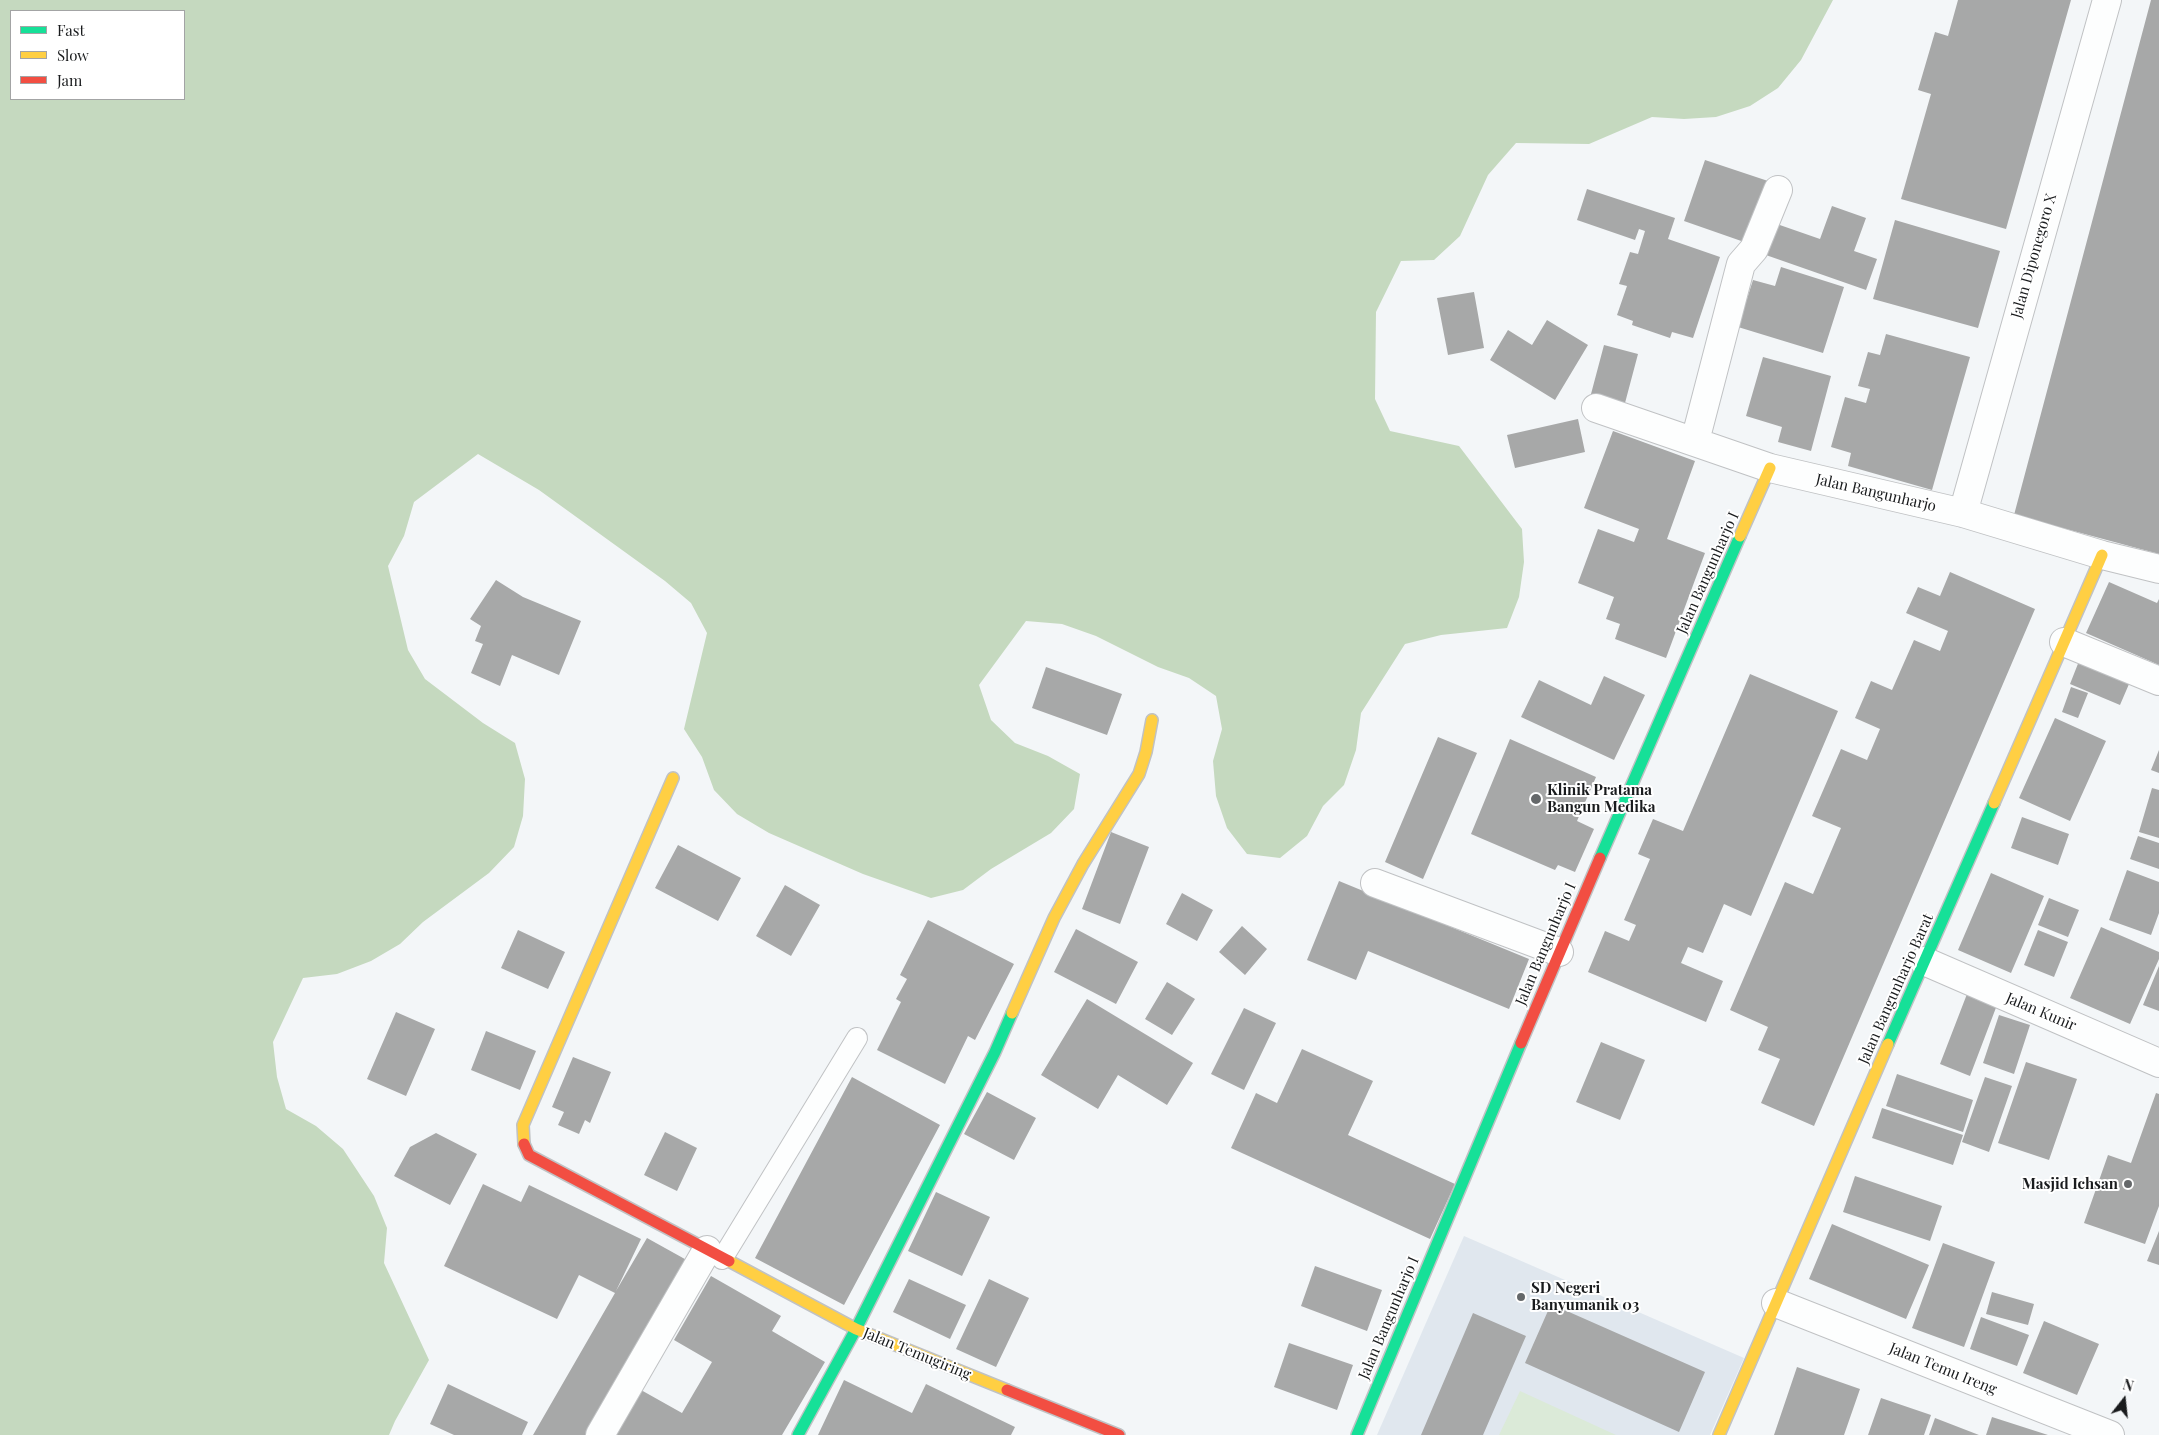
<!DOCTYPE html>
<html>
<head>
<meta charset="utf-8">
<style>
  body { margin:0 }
  #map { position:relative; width:2159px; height:1435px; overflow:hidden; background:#f3f6f8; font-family:"Playfair Display",serif }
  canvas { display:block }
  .legend { position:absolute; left:10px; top:10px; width:175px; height:90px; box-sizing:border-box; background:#fff; border:1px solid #a3a4a5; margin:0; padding:6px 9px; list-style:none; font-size:15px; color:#191b1d }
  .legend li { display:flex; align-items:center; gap:10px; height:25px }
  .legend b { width:25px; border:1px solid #a3a4a5 }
  .north { position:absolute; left:2099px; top:1375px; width:50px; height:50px; -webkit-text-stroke:4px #fff; paint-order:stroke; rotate:16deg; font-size:14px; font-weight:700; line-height:20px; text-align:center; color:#191b1d }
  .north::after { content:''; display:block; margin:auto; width:18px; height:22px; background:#191b1d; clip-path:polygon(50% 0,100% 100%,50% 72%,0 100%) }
</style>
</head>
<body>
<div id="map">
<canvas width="2159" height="1435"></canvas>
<ul class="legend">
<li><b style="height:6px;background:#16e098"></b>Fast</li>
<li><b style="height:6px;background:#ffcf43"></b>Slow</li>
<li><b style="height:6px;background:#f24e42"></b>Jam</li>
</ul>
<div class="north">N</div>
</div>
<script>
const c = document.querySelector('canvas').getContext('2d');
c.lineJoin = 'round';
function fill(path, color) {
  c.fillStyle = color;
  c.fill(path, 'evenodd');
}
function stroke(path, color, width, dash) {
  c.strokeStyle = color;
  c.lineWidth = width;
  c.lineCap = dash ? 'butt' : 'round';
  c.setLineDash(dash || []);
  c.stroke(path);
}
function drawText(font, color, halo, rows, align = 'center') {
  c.font = font + ' "Playfair Display",serif';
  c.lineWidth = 4;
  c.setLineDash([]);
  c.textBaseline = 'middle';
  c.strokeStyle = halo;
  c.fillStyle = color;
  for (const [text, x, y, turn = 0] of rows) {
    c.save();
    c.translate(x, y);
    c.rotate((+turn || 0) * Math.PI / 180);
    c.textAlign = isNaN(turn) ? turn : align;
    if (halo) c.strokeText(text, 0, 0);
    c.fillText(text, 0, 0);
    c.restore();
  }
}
fill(new Path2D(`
  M1464 1236 1744 1358 1710 1435H1377Z`), '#e0e7ee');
fill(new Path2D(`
  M1520 1391 1616 1435H1499Z`), '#dbead8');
fill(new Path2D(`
  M0 0H1833L1801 60 1778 88 1750 106 1716 117 1684 119 1652 117 1589 144 1516 143 1488 175 1460 236 1434 260 1401 261 1376 312 1375 399 1390 431 1459 446 1522 529 1524 562 1519 597 1507 628 1441 635 1405 644 1361 713 1356 750 1344 785 1323 806 1307 836 1280 858 1247 854 1227 828 1216 796 1213 761 1222 729 1216 696 1189 678 1158 667 1096 636 1062 624 1026 621 979 685 991 720 1015 743 1048 756 1080 774 1074 809 1051 833 991 869 963 890 931 898 863 874 769 833 737 814 714 790 702 757 684 729 707 633 691 603 665 581 539 490 478 454 414 502 404 536 388 566 408 650 425 679 483 723 515 743 525 779 523 816 514 847 489 873 423 922 400 944 371 961 337 974 303 978 273 1042 277 1077 286 1109 316 1126 343 1149 374 1196 387 1228 384 1263 429 1360 395 1421 389 1435H0ZM11 11H184V99H11Z`), '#c5d9bf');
fill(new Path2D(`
  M1958 0H2071L2006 229 1901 199 1931 94 1918 90 1935 32 1948 36Z
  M2151 0H2159V554L2014 515Z
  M1705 160 1768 181 1747 243 1684 221Z
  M1587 189 1675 218 1668 239 1720 257 1693 338 1672 332 1670 338 1632 325 1633 321 1617 315 1627 286 1619 284 1630 252 1638 254 1645 231 1639 229 1635 240 1577 220Z
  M1832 206 1866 218 1854 251 1877 259 1866 290 1763 254 1774 223 1820 239Z
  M1895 220 2000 251 1978 328 1873 299Z
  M1781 267 1844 287 1823 353 1738 327 1753 280 1775 286Z
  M1474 292 1484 348 1448 355 1437 298Z
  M1547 320 1588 345 1555 400 1490 360 1508 330 1532 345Z
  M1886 334 1970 357 1932 490 1848 466 1851 453 1831 447 1845 397 1866 403 1870 389 1858 386 1868 352 1880 355Z
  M1604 345 1638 354 1625 403 1591 394Z
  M1763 357 1831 376 1811 451 1778 442 1782 427 1746 416Z
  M1578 419 1585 452 1515 468 1507 435Z
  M1613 431 1695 461 1667 539 1705 553 1666 658 1615 639 1620 624 1606 619 1614 597 1578 583 1598 529 1634 542 1639 529 1584 508Z
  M1950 572 2035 609 1814 1126 1761 1103 1780 1059 1758 1050 1768 1027 1730 1010 1785 882 1813 894 1841 828 1812 816 1841 749 1867 760 1880 729 1855 718 1871 681 1892 690 1914 640 1940 651 1948 631 1906 613 1918 587 1940 596Z
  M496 580 523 597 581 621 559 675 512 655 500 686 471 673 483 644 475 641 481 626 470 619Z
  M2109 582 2157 603 2159 599V665L2086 633Z
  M2081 656 2132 677 2120 705 2070 684Z
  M1046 667 1122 694 1107 735 1032 708Z
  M1750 674 1838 711 1751 916 1724 904 1703 953 1688 947 1681 963 1723 981 1706 1022 1588 972 1605 931 1629 941 1636 925 1624 920 1650 859 1638 854 1653 819 1683 831Z
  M1604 676 1645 695 1614 760 1521 717 1539 680 1591 705Z
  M2071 687 2088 693 2078 718 2062 712Z
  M2055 718 2106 741 2070 821 2019 798Z
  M1438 737 1477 753 1423 879 1385 862Z
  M1510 739 1596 777 1577 821 1594 829 1575 872 1558 865 1555 870 1471 834Z
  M2159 750V773L2151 770Z
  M2152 788 2159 790V838L2139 832Z
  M2022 817 2069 834 2058 865 2011 848Z
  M1111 832 1149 847 1120 924 1082 909Z
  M2138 836 2159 843V869L2130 859Z
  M678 845 741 878 718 921 655 888Z
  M2127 870 2159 882V913L2151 935 2109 920Z
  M1991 873 2044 896 2011 973 1958 950Z
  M1339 881 1529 959 1509 1009 1368 951 1356 980 1307 960Z
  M785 885 820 905 791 956 756 936Z
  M1182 893 1213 910 1197 941 1166 924Z
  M2049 898 2079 910 2068 937 2038 925Z
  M928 920 1014 964 975 1040 968 1036 945 1084 877 1050 901 1002 896 999 907 979 900 975Z
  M1242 926 1267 949 1245 975 1219 952Z
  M2101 927 2159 952V959L2130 1024 2070 998Z
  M1076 929 1138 962 1116 1004 1054 972Z
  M518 930 565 952 548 989 501 968Z
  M2038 930 2068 942 2054 977 2024 965Z
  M2159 966V1011L2143 1005Z
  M1167 982 1195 999 1172 1035 1145 1019Z
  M1967 994 1997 1005 1970 1076 1940 1064Z
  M1087 999 1193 1063 1167 1105 1118 1075 1098 1109 1041 1075Z
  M1244 1008 1276 1023 1244 1090 1211 1074Z
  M396 1012 435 1029 406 1096 367 1079Z
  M1999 1015 2030 1025 2014 1074 1983 1063Z
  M486 1031 536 1051 520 1090 471 1070Z
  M1601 1042 1645 1060 1620 1120 1576 1102Z
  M1302 1049 1373 1081 1348 1135 1455 1184 1430 1239 1231 1148 1256 1093 1277 1103Z
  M573 1057 611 1072 590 1123 585 1120 579 1134 558 1125 564 1112 552 1107Z
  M2026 1062 2077 1079 2049 1160 1998 1143Z
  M1897 1074 1973 1100 1963 1132 1886 1106Z
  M852 1077 940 1125 844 1305 755 1258Z
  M1985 1077 2012 1086 1989 1152 1962 1142Z
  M987 1092 1036 1118 1014 1160 964 1134Z
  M2156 1093 2159 1094V1206L2145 1244 2084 1223 2108 1155 2131 1163Z
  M1882 1108 1963 1135 1953 1165 1872 1138Z
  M665 1132 697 1148 677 1191 644 1175Z
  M436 1133 477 1154 450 1205 394 1176 410 1147Z
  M1855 1176 1942 1206 1930 1241 1843 1212Z
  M483 1184 521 1202 529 1185 641 1239 616 1291 647 1238 692 1263 593 1435H533L615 1293 579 1275 557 1319 444 1266Z
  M936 1192 990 1217 962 1276 908 1251Z
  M1832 1224 1929 1265 1906 1319 1809 1279Z
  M2159 1231V1265L2147 1261Z
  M1943 1243 1995 1262 1964 1347 1912 1328Z
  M1315 1266 1382 1290 1367 1331 1301 1306Z
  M711 1276 781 1316 772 1331 825 1362 782 1435H615L641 1390 682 1413 712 1362 674 1340Z
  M909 1279 966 1305 950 1339 893 1312Z
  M989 1279 1029 1298 996 1367 956 1349Z
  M1992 1292 2034 1304 2028 1325 1986 1314Z
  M1551 1304 1705 1372 1679 1432 1525 1363Z
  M1473 1313 1526 1336 1483 1435H1421Z
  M1981 1317 2029 1335 2017 1366 1970 1349Z
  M2044 1321 2099 1344 2077 1395 2023 1373Z
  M1289 1343 1353 1365 1337 1410 1274 1387Z
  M1797 1367 1860 1389 1844 1435H1774Z
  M844 1380 912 1413 926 1384 1015 1427 1011 1435H818Z
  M448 1384 528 1422 522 1435H454L430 1424Z
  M1881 1398 1931 1415 1924 1435H1868Z
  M1992 1417 2048 1435H1986Z
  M1935 1418 1979 1435H1929Z`), '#a7a8a8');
const lane = new Path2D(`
  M722 1259 857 1038`);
const street = new Path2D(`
  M1596 408 1770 468 1963 513 2102 555 2159 569
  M1695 441 1741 264 1754 249 1778 190
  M1963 513 2107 0
  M2064 642 2159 681
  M1375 883 1559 952
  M1924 961 2159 1063
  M1776 1303 2110 1435
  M600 1435 707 1250`);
const fast = new Path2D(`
  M1600 858 1740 536
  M1888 1044 1994 803
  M798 1435 856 1329 995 1052 1012 1013
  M1357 1435 1521 1043`);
const slow = new Path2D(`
  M1740 536 1770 468
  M1994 803 2102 555
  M1012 1013 1054 918 1083 864 1139 774 1146 752 1152 720
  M524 1144 523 1125 673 778
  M729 1261 856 1329 1007 1390
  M1719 1435 1888 1044`);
const jam = new Path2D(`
  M1521 1043 1600 858
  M524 1144 529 1155 729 1261
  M1007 1390 1119 1435`);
stroke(lane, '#c0c2c4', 22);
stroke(street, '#c0c2c4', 30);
stroke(fast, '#c0c2c4', 14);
stroke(slow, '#c0c2c4', 14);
stroke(jam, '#c0c2c4', 14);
stroke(lane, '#fdfefe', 20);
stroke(street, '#fdfefe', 28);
stroke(fast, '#16e098', 11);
stroke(slow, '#ffcf43', 11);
stroke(jam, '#f24e42', 11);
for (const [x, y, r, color] of [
  [1536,799,6,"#65686a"],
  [2128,1184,5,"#65686a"],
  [1521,1297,5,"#65686a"]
]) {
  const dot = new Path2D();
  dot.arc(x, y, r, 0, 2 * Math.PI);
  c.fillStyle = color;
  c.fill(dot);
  stroke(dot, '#fff', 2);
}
drawText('15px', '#191b1d', '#fff', [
  ["Jalan Diponegoro X",2034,256,-74],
  ["Jalan Bangunharjo",1876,493,13],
  ["Jalan Bangunharjo I",1708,573,-66],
  ["Jalan Bangunharjo I",1546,944,-67],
  ["Jalan Bangunharjo Barat",1896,989,-66],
  ["Jalan Kunir",2041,1012,23],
  ["Jalan Bangunharjo I",1389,1318,-67],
  ["Jalan Temugiring",917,1354,22],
  ["Jalan Temu Ireng",1943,1369,22]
]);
drawText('bold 15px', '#191b1d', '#fff', [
  ["Klinik Pratama",1547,790],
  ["Bangun Medika",1547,807],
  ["Masjid Ichsan",2118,1184,"right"],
  ["SD Negeri",1531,1288],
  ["Banyumanik 03",1531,1305]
], 'left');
</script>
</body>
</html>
